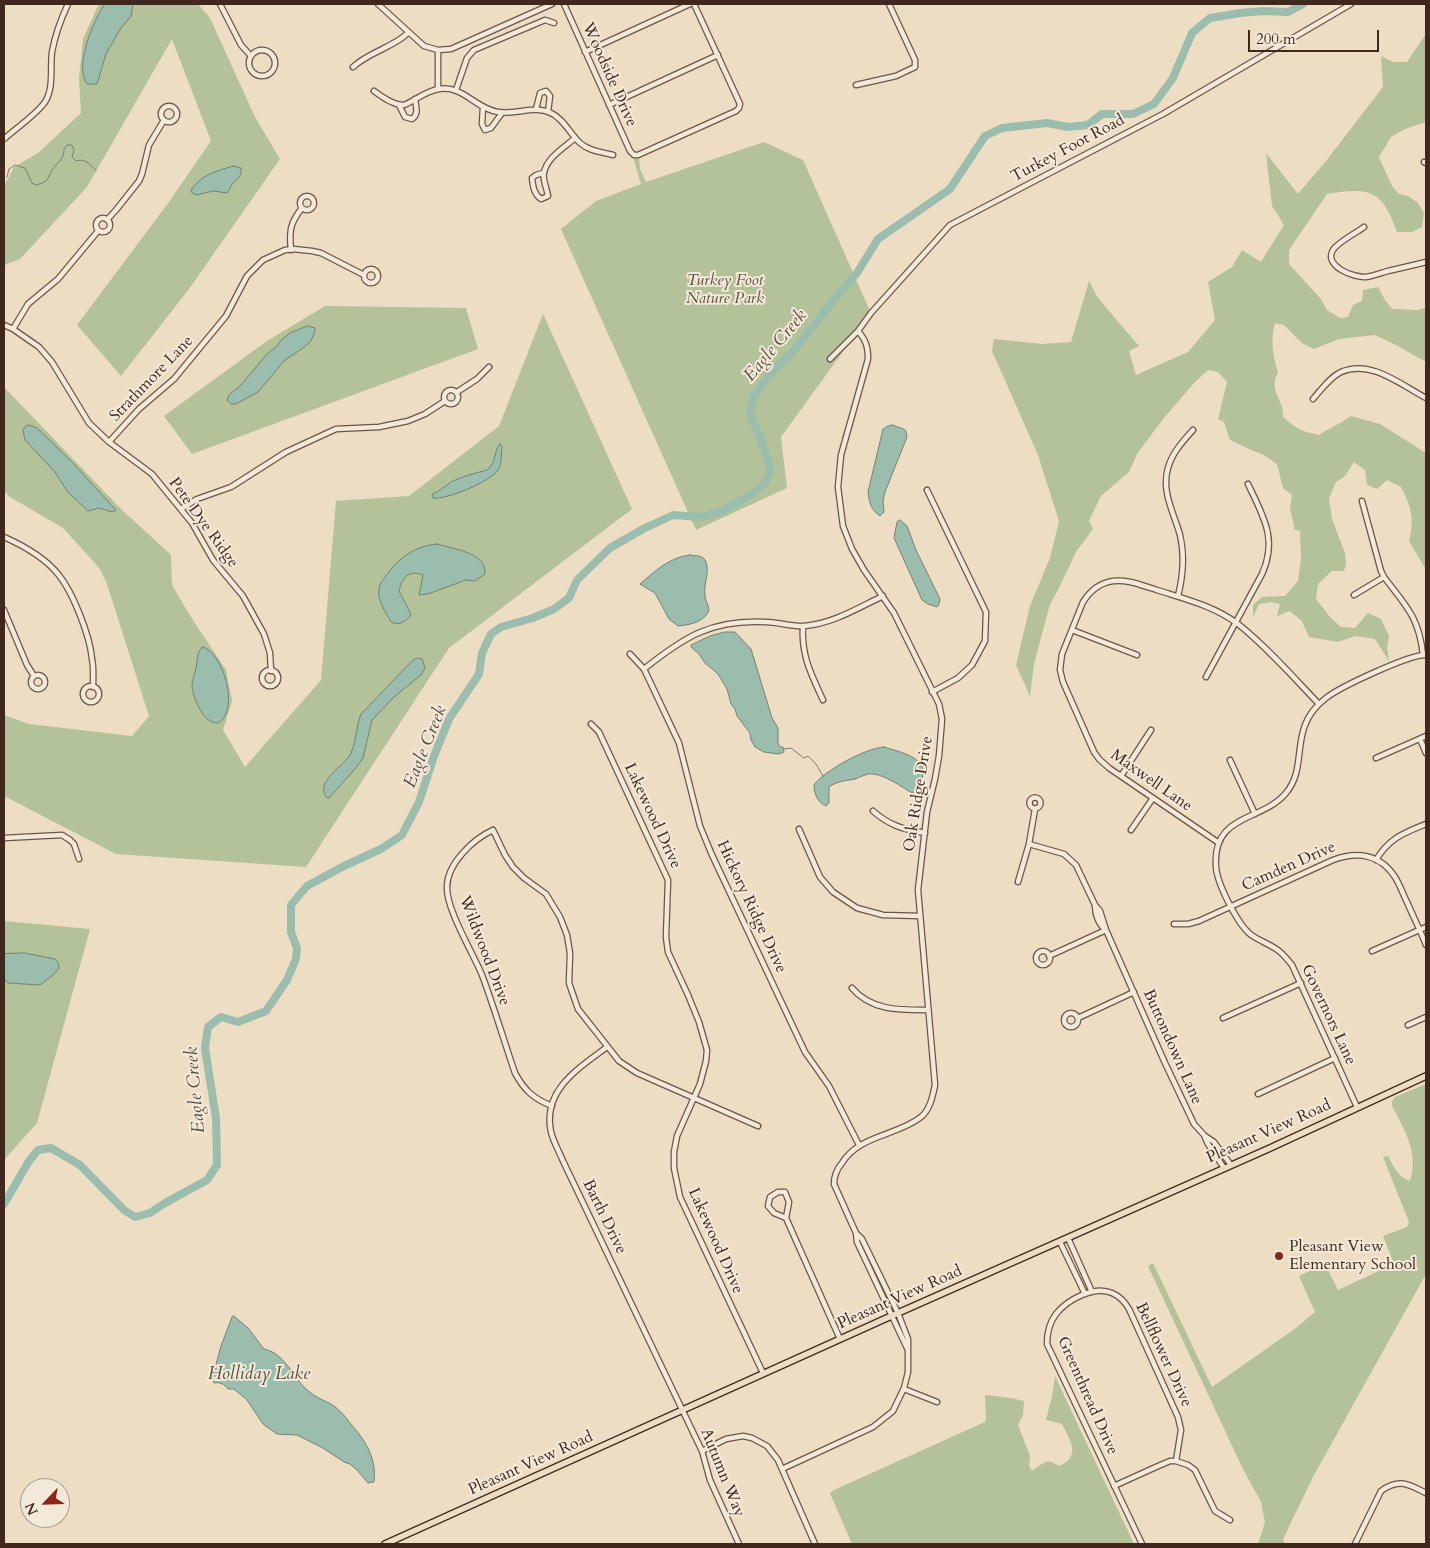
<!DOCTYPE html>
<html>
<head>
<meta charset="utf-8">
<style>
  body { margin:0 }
  #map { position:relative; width:1430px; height:1548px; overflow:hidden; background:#edddc3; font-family:Cardo,serif }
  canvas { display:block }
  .frame { position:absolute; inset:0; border:5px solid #40281f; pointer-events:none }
  .north { position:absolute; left:20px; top:1478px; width:50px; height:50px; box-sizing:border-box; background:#f3e9d8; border:1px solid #ab9c8e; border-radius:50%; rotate:246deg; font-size:14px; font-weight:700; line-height:20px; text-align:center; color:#40281f }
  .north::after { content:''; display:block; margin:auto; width:18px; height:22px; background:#8f2418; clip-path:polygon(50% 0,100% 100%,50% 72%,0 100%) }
  .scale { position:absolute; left:1248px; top:30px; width:131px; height:22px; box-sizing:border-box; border:2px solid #40281f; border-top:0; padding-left:6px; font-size:15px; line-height:18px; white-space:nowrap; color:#40281f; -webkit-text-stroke:4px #f3e9d8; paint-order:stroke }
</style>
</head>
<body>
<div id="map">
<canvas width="1430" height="1548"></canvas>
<div class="frame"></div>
<div class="north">N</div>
<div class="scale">200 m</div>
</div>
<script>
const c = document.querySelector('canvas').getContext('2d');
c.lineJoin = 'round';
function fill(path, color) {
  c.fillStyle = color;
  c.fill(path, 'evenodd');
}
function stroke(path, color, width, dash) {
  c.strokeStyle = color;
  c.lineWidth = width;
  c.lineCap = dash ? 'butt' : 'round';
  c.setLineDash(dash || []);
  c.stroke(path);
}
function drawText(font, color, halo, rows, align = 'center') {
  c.font = font + ' Cardo,serif';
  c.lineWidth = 4;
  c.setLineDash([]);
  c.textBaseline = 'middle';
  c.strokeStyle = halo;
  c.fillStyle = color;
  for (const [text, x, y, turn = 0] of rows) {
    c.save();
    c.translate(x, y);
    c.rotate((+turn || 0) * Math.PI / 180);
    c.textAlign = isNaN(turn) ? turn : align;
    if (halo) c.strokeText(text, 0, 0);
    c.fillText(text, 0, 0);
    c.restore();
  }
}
fill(new Path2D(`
  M99 4H198L210 18 255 117 280 159 189 289 121 376 77 325 169 202 211 141 172 39 87 187 20 259 4 265V186L14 167 38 153 81 113 79 78 83 39Z
  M1426 34V122L1405 129 1391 137 1379 157 1392 186 1399 194 1408 196 1418 203 1424 213 1422 227 1412 232H1397C1382 190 1370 187 1327 194L1289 250V264L1321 299 1327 310 1340 318 1348 317 1353 305 1362 301 1363 290 1378 287 1385 300 1392 309 1417 310 1426 308V362L1394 344 1375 335 1339 339 1314 349 1302 343 1284 325 1275 323C1270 340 1273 356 1278 373 1277 375 1275 378 1275 380 1272 393 1285 404 1283 417 1295 428 1303 432 1319 435 1329 428 1340 424 1351 416L1380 424 1426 453V570L1409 541C1415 519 1411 506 1401 487L1387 480 1377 489 1367 485 1365 470 1354 462 1345 476 1336 482 1329 498 1332 519 1345 553 1346 564 1344 571H1332L1318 584 1316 599 1330 617 1341 627 1355 628 1368 613 1381 619 1389 636 1387 648 1389 661 1375 639 1355 636 1338 642 1309 637 1302 621 1290 611 1277 616 1280 604 1271 602 1259 604 1253 617V605L1262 597 1285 596 1298 581 1301 559 1300 531 1295 530 1290 509 1292 495 1283 488 1277 464 1264 455 1251 450 1230 440 1224 422 1218 419 1227 382 1218 372 1208 370 1195 382 1163 419 1137 454 1129 472 1101 496 1089 521 1093 529 1076 552 1058 590 1050 604 1034 664 1030 696 1016 665 1030 606 1050 558 1059 521 1038 455 992 351 994 339 1042 344 1071 342 1089 281 1098 298 1139 346 1129 351 1136 375 1188 352 1215 320 1208 282 1232 267 1242 250 1261 262 1284 225 1272 206 1266 153 1298 194 1326 161 1383 87 1381 56 1393 62H1407Z
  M764 142 803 160 871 313 781 437 787 488 696 530 561 229 596 201 641 184 633 157H639L640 169 646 182Z
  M325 306 466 308 478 349 192 454 164 416 267 341Z
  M543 314 632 509 449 648 306 867 116 854 4 796V715L29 724 132 736 149 716 107 584 101 571 94 562 63 528 10 497 4 491V387L120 508 171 555 172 585 189 614 226 670 232 701 223 730 245 767 321 680 336 501 409 496 499 426Z
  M4 921 90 929 37 1123 4 1160Z
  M1426 1084V1274L1313 1477 1283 1539 1285 1544H1258L1265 1522 1261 1502 1242 1467 1148 1266 1153 1263 1212 1387 1296 1328 1315 1312 1299 1276 1325 1264 1338 1290 1394 1264 1383 1236 1407 1227 1409 1222 1383 1157 1388 1156C1393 1166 1399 1178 1410 1181 1419 1154 1405 1130 1392 1106V1101L1395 1097Z
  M1055 1376 1134 1544H852L830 1493 834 1490 985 1422 986 1418 985 1395 1011 1398 1024 1401 1023 1415 1018 1425 1030 1456 1029 1466 1032 1471C1044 1463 1046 1457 1059 1466 1082 1456 1070 1440 1062 1424L1046 1420 1052 1396Z`), '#b3c298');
const water = new Path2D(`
  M105 4H133L131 16 121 28 106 54 97 84H87C74 67 93 20 105 4Z
  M233 166 241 168C242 176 239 177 234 182 231 185 230 190 227 193L213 191 197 195 192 193 191 190C204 173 215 172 233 166Z
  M308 326 315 328V331L311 341 303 348 285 360 258 392 236 404H231L227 400 229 395 241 385 266 355 277 346 281 340 290 333Z
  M29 425 37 428 72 462 116 510 112 512 99 508 88 511 67 491 55 472 25 440 23 430 25 427Z
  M893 425C897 428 903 427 906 431L907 437 885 492 883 501 884 512 880 516C871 510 869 502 868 492L883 429 888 426Z
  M500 444 502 446C501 453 502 464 498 470 490 482 446 500 433 498L432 494C439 492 446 485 453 481 464 476 476 473 487 470 497 462 493 452 500 444Z
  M900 520 907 526 916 550 940 599 939 604 937 607 928 604 922 600 894 538 897 522Z
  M437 544C452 549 487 552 485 574L475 581 466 580 428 594 419 595 423 575C409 569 402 578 399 591L411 614C407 622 398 626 391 622 386 613 377 600 379 589 379 584 385 577 388 573 401 556 416 546 437 544Z
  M690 555C695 556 702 555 705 560 711 571 703 584 705 595 705 602 712 608 707 614 701 623 688 625 678 626L669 619 655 593 640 584C655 571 670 557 690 555Z
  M725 632H735L751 649 772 718 778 728V743L780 747H783L784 752 779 754 764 752 755 747 751 740 750 733 737 716 735 709 731 704 727 689 718 674 705 663 699 654 691 647V645L710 636Z
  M203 647C224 653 240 711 218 723 203 724 192 697 192 684 193 678 195 673 196 668 198 660 196 651 203 647Z
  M418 658 422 659 425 668 421 675 394 697 372 720 363 758 355 769 329 798H327C313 782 345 766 351 753 356 742 356 727 361 714L412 661Z
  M884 747C896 751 924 756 923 773 923 779 919 786 917 792L912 793C902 787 885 775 873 774 867 773 861 777 855 779 845 781 837 781 829 787V803L826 806C818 803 814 794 814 785 825 770 866 748 884 747Z
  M25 953 55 959 58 962 59 968 53 975 40 985 8 983 4 979V954Z
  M234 1316 248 1328 264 1349C284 1353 292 1375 305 1388 313 1396 321 1399 331 1404 339 1409 345 1416 350 1423 365 1440 377 1458 374 1482L368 1483 357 1470 350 1464 344 1462 323 1448 297 1435 277 1434 263 1424 247 1400 234 1389H228C224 1384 221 1382 214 1383L212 1379 221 1346 232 1317Z`);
fill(water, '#9abdad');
stroke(water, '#768174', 1);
stroke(new Path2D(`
  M7 177 9 169 15 165 25 168 32 183 36 185C48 182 47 180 52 170 55 165 61 161 63 156 65 151 62 150 67 145H72L74 150 72 157 76 161C85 158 89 164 96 170
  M784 749 791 748 804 758 808 756 816 764 823 776`), '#768174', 1);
stroke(new Path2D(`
  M4 1204 29 1161 38 1150 51 1148 80 1165 124 1210 135 1217 150 1213 165 1203 207 1180 217 1165 216 1118 205 1048 208 1027 221 1017 238 1022 266 1011 287 980 296 959 297 948 291 932V905L307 886 344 866 381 849 402 835 419 802 434 756 449 719 479 674 482 653 491 634 501 627 533 618 554 609 569 598 577 580 610 548 643 529 673 515 700 517 721 512 749 496 765 483 771 471 762 442 750 415 753 398 770 374 790 355 842 290 857 273 878 239 950 189 985 136 1002 128 1047 123 1068 127 1088 125 1102 114H1133L1154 104 1173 78 1192 33 1210 18 1240 13 1263 11 1288 12 1303 4`), '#9abdad', 8);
const minor = new Path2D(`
  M220 4 241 45 251 56
  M378 4 424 46 438 50 451 49 552 4
  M564 4 630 151 634 155H638L736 111 739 108 740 104 694 4
  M249 63a13 13 0 1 1 26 0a13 13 0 1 1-26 0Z
  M585 52 690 4
  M353 67C369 52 392 48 408 33
  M856 85 896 76 915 67V60L889 4
  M438 89V50
  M456 90 467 58 474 50 545 20 554 23
  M374 91C382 97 393 105 404 105 416 100 426 91 439 89 463 85 476 109 498 112 516 115 534 105 551 113 564 119 570 134 580 143 589 151 602 152 613 155
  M399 105 405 117 412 119C419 114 416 107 415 99
  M609 105 718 55
  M161 114a8 8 0 1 1 16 0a8 8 0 1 1-16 0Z
  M483 107 482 124 485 130 491 128 502 113
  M536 109 540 93 546 91 550 96 548 112
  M4 139C16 128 36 115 45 102 54 88 50 68 52 52 55 35 61 19 68 4
  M1424 162 1426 163
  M543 173 536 175 532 178C533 187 534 194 541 199L548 196C547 189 542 178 544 173 546 158 565 147 575 138
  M300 203a7 7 0 1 1 14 0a7 7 0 1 1-14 0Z
  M96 225a7 7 0 1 1 14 0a7 7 0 1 1-14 0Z
  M107 220 116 210 139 181 142 174 149 145 164 120
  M1364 227C1356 233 1338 242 1333 250 1323 266 1354 278 1366 277 1373 276 1381 273 1388 271 1401 268 1414 265 1426 262
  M291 250C289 231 290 223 302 208
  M364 276a7 7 0 1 1 14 0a7 7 0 1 1-14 0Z
  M4 325 13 329 39 347 52 362 89 423 109 442 152 474 192 523 213 560 243 596 264 634 270 653 271 671
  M13 329 28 304 58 279 98 231
  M830 359 858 331 871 313 950 225 1163 114 1351 4
  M444 397a7 7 0 1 1 14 0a7 7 0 1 1-14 0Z
  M457 392 477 379 489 367
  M1313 399C1321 390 1330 377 1341 372 1371 359 1401 385 1426 398
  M109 442 139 409 174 379 226 316 247 276 263 260 285 250 293 249 312 251 321 253 364 275
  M927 490 986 612 985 641 972 665 958 678 932 692
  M1362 501 1381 571 1384 577C1406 606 1419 617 1423 655
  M181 509 197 499 231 487 286 452 336 429 379 427 408 421 425 414 445 401
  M4 537C22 545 45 558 58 574 73 592 90 636 92 659 94 668 93 678 93 687
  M1354 595 1384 577
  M1178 596C1183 576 1185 556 1180 535 1174 513 1161 492 1168 468 1172 453 1183 441 1193 430
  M4 610 27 665 34 676
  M803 626C801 655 811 674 823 700
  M1072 630 1137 655
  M630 654 644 669 679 743 700 826 712 855 805 1052 829 1086 859 1145
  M644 669C684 637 712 619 766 622 778 622 792 627 804 626 832 624 858 608 883 596
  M262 678a8 8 0 1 1 16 0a8 8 0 1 1-16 0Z
  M31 682a7 7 0 1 1 14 0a7 7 0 1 1-14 0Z
  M1206 677 1262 574C1278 539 1263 516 1248 484
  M83 694a8 8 0 1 1 16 0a8 8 0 1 1-16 0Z
  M591 724 599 732 668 880 666 937 668 952 688 995 699 1022 707 1050 706 1061 700 1084 677 1136 674 1152V1168L680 1197 763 1373
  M1420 739 1426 753
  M1376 758 1426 736
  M1230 760 1255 814
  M1121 776 1151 730
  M1029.5 803a5.5 5.5 0 1 1 11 0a5.5 5.5 0 1 1-11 0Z
  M873 811C890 826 903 829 925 833
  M799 829 820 877 833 892 857 908 883 915 920 916
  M1131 830 1153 798
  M4 838 62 835 70 840 74 844 79 859
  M1219 843 1109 768 1099 759 1094 752 1063 682 1060 670 1062 654 1083 602C1090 591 1099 583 1113 581 1128 579 1143 586 1157 590 1185 599 1214 606 1238 624 1267 647 1293 677 1319 704
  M1029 844 1064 854 1076 865 1095 905 1100 911 1106 930 1165 1063 1194 1124 1204 1135 1208 1144 1224 1168
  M1376 860C1389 838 1404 833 1426 824
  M1018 882 1029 844 1035 809
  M1095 906C1095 915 1099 925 1106 930
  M1174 924H1188L1199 921 1333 860C1357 851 1380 854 1395 877 1400 885 1403 894 1407 902 1413 916 1420 930 1426 945
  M1372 951 1426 927
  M1036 958a7 7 0 1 1 14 0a7 7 0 1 1-14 0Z
  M1049 956 1106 930
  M852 988C871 1011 901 1010 928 1010
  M1064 1020a7 7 0 1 1 14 0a7 7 0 1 1-14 0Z
  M1078 1018 1134 992
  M1223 1018 1301 983
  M1408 1025 1426 1017
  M607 1047C579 1068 542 1090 551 1132 553 1141 559 1151 563 1161L702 1451 710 1480 739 1544
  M1258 1094 1335 1058
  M552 1106C534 1099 524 1090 515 1073 504 1041 494 1007 482 975 473 953 446 909 447 887 447 864 473 839 493 830L505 855 513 867 524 878 546 894 560 917 567 935 570 953 569 983 578 1009 619 1061 637 1073 758 1126
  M1357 1107 1292 965C1288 960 1284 955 1279 951 1270 944 1259 941 1250 934 1237 923 1217 883 1216 867 1212 813 1262 822 1286 793 1303 773 1296 748 1305 725 1309 714 1317 705 1326 698 1340 687 1410 654 1426 655
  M1205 1136 1214 1142 1231 1165
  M786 1218 774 1213 768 1206 770 1197 778 1192H785L789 1202 786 1218 840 1339
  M856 1233 857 1242 907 1348
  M1068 1238 1092 1292
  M1060 1242 1085 1294
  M904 1389 937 1402
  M702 1451 726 1439 743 1436 752 1438 767 1446 778 1460 815 1544
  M782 1469 873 1427 893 1411 904 1388 908 1372V1339L898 1313 862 1239 856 1233 834 1184C834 1177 837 1169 842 1163 859 1135 897 1136 921 1117 930 1110 933 1095 935 1085L918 890 927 812 935 779 939 756 942 719 939 704 894 613 864 570 852 549 843 526 838 487 841 455 868 359C868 347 866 340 858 331
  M1114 1486 1156 1467 1170 1461H1176L1188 1465 1195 1470 1215 1511 1230 1520
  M1142 1544 1047 1344C1047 1334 1049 1323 1056 1314 1067 1300 1094 1285 1112 1293 1119 1296 1125 1302 1129 1309L1178 1417 1181 1430 1176 1461
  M1355 1544 1381 1491C1399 1478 1408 1484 1426 1493`);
const major = new Path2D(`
  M385 1544 898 1313 1268 1149 1426 1076`);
stroke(minor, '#6b5548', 7);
stroke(major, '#40281f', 8);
stroke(minor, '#f3e9d8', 4.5);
stroke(major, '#edddc3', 5.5);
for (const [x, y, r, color] of [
  [1279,1256,5,"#8f2418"]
]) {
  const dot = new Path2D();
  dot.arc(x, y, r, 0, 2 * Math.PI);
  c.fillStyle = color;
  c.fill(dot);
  stroke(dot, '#f3e9d8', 2);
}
drawText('16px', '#40281f', '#f3e9d8', [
  ["Woodside Drive",609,75,66],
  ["Turkey Foot Road",1068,149,-28],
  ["Strathmore Lane",152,379,-46],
  ["Pete Dye Ridge",203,523,54],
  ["Maxwell Lane",1151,781,35],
  ["Oak Ridge Drive",919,794,-81],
  ["Lakewood Drive",652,816,65],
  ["Camden Drive",1289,867,-24],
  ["Hickory Ridge Drive",751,907,65],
  ["Wildwood Drive",484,951,69],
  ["Governors Lane",1328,1015,65],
  ["Buttondown Lane",1172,1047,66],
  ["Pleasant View Road",1269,1132,-24],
  ["Barth Drive",604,1217,64],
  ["Lakewood Drive",715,1241,66],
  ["Pleasant View Road",900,1298,-24],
  ["Bellflower Drive",1163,1355,65],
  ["Greenthread Drive",1087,1396,66],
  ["Pleasant View Road",531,1464,-24],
  ["Autumn Way",722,1473,68]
]);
drawText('italic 16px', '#5d4e3d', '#f3e9d8', [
  ["Turkey Foot",725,281],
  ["Nature Park",725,299]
]);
drawText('16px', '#40281f', '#f3e9d8', [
  ["Pleasant View",1289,1247],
  ["Elementary School",1289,1265]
], 'left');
drawText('italic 18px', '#564d42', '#f3e9d8', [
  ["Eagle Creek",776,346,-50],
  ["Eagle Creek",426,747,-68],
  ["Eagle Creek",196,1090,-95],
  ["Holliday Lake",259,1375]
]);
</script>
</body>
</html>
